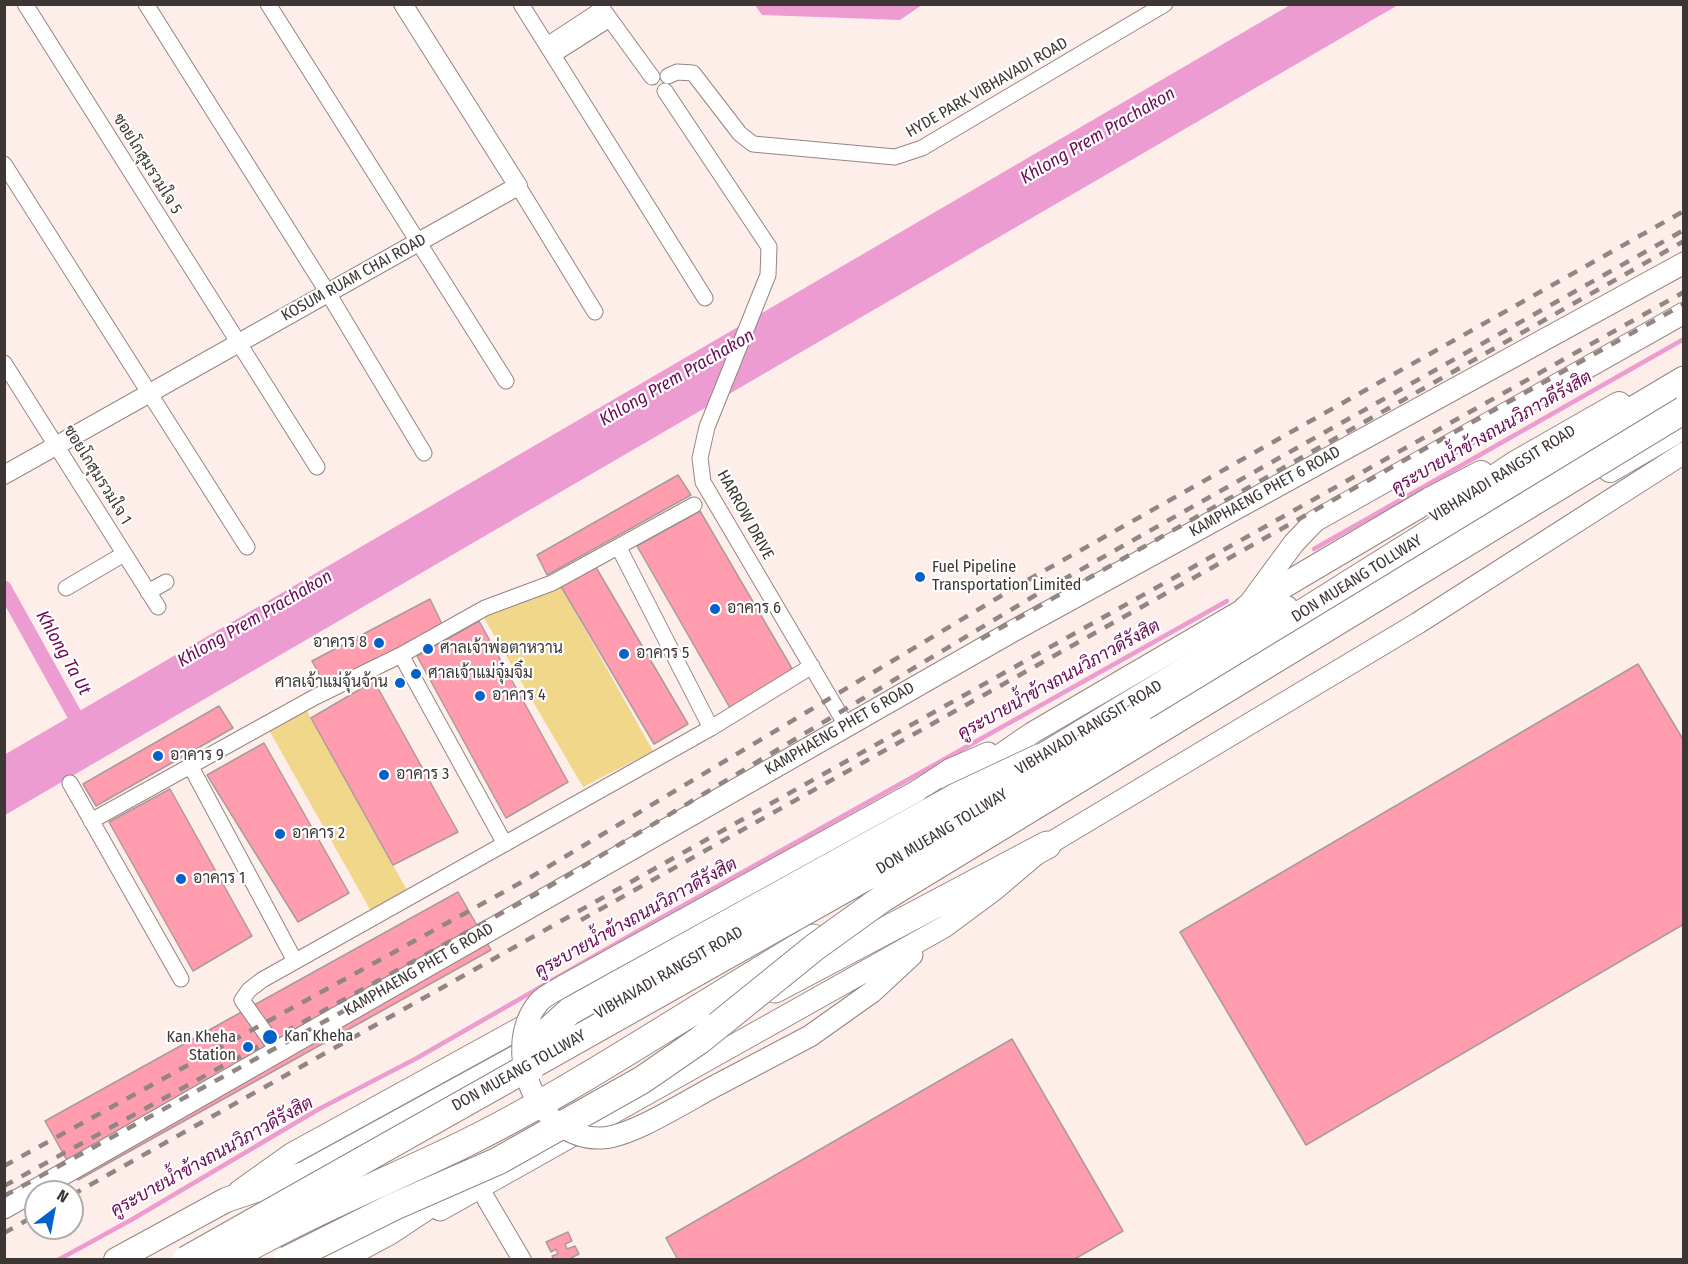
<!DOCTYPE html>
<html>
<head>
<meta charset="utf-8">
<style>
  body { margin:0 }
  #map { position:relative; width:1688px; height:1264px; overflow:hidden; background:#fdeeea; font-family:"Fira Sans Condensed",sans-serif }
  canvas { display:block }
  .frame { position:absolute; inset:0; border:6px solid #3d3634; pointer-events:none }
  .north { position:absolute; left:24px; top:1180px; width:60px; height:60px; box-sizing:border-box; background:#fff; border:2px solid #b1afae; border-radius:50%; rotate:32deg; font-size:16px; font-weight:700; line-height:24px; text-align:center; color:#3d3634 }
  .north::after { content:''; display:block; margin:auto; width:21px; height:27px; background:#0561ca; clip-path:polygon(50% 0,100% 100%,50% 72%,0 100%) }
</style>
</head>
<body>
<div id="map">
<canvas width="1688" height="1264"></canvas>
<div class="frame"></div>
<div class="north">N</div>
</div>
<script>
const c = document.querySelector('canvas').getContext('2d');
c.lineJoin = 'round';
function fill(path, color) {
  c.fillStyle = color;
  c.fill(path, 'evenodd');
}
function stroke(path, color, width, dash) {
  c.strokeStyle = color;
  c.lineWidth = width;
  c.lineCap = dash ? 'butt' : 'round';
  c.setLineDash(dash || []);
  c.stroke(path);
}
function drawText(font, color, halo, rows, align = 'center') {
  c.font = font + ' "Fira Sans Condensed",Sarabun,sans-serif';
  c.lineWidth = 4.5;
  c.setLineDash([]);
  c.textBaseline = 'middle';
  c.strokeStyle = halo;
  c.fillStyle = color;
  for (const [text, x, y, turn = 0] of rows) {
    c.save();
    c.translate(x, y);
    c.rotate((+turn || 0) * Math.PI / 180);
    c.textAlign = isNaN(turn) ? turn : align;
    if (halo) c.strokeText(text, 0, 0);
    c.fillText(text, 0, 0);
    c.restore();
  }
}
fill(new Path2D(`
  M559 583 653 751 583 787 481 613Z
  M306 709 408 892 372 913 269 730Z`), '#f0d78a');
fill(new Path2D(`
  M755 5H922L900 20 762 15Z
  M1290 5H1398L5 815 4 755Z`), '#ed9cd1');
stroke(new Path2D(`
  M1314 549 1684 339
  M58 1260 131 1220 319 1109 417 1058 659 919 1227 601`), '#ed9cd1', 4.5);
stroke(new Path2D(`
  M4 588 83 730`), '#ed9cd1', 15);
const building = new Path2D(`
  M678 475 691 495 547 575 537 555Z
  M700 511 794 672 730 708 637 546Z
  M594 564 688 724 654 744 559 583Z
  M430 599 442 624 328 690 312 661Z
  M479 621 568 782 506 818 417 656Z
  M1638 664 1684 741V924L1306 1145 1180 932Z
  M374 681 458 832 393 865 311 718Z
  M219 706 233 728 96 806 83 784Z
  M264 743 349 893 298 922 207 775Z
  M170 789 252 936 193 971 109 822Z
  M458 892 491 950 78 1180 45 1121Z
  M1012 1039 1123 1231 1073 1260H678L666 1238Z
  M568 1232 572 1241 565 1244 567 1249 575 1246 579 1254 567 1260H554L552 1256 558 1254 556 1249 551 1252 546 1242Z`);
fill(building, '#ff9daf');
stroke(building, '#ab9a9c', 1.5);
const minor = new Path2D(`
  M25 4 317 467
  M146 4 328 293 424 453
  M268 4 506 381
  M521 4 705 298
  M599 4 652 77
  M547 45 602 9
  M553 55 608 20
  M668 76 677 72 693 73 740 134 753 144 895 157 922 148 1165 4
  M665 91 769 247 768 275 707 427 700 458 703 482 846 725
  M4 164 247 547
  M518 186 595 312
  M4 363 158 607
  M619 548 711 728
  M66 588 124 554
  M148 592 166 582
  M401 655 505 844
  M191 767 295 961
  M70 783 181 979
  M91 821 315 697 401 655 485 608 552 583 694 505
  M278 1051 242 1000 249 990 262 980 711 728 812 666`);
const tertiary = new Path2D(`
  M4 475 518 186 403 4
  M479 1187 522 1260`);
const secondary = new Path2D(`
  M952 788 1032 733 1246 608 1294 543 1315 521 1684 313
  M917 791 949 770 988 753
  M717 1085 810 1036 872 992 912 955
  M239 1191 291 1154 573 999
  M4 1208 1013 631 1684 263
  M440 1210 944 927 994 890 1047 845 1418 623 1684 453`);
const trunk = new Path2D(`
  M1610 470 1684 427
  M1469 494 1514 464 1619 404
  M1246 608 1429 500 1481 473
  M1024 767 1286 608
  M673 970 745 929
  M116 1260 226 1200 304 1174 541 1044`);
const motorway = new Path2D(`
  M1137 717 1499 490 1684 380
  M775 989 1047 845
  M697 1009 813 938
  M335 1260 389 1231 454 1188`);
stroke(minor, '#958581', 17);
stroke(tertiary, '#958581', 20);
stroke(secondary, '#958581', 23);
stroke(trunk, '#958581', 26);
stroke(motorway, '#958581', 29);
stroke(minor, '#fff', 15);
stroke(tertiary, '#fff', 18);
stroke(secondary, '#fff', 21);
stroke(trunk, '#fff', 24);
stroke(motorway, '#fff', 27);
stroke(new Path2D(`
  M981 639 1684 241
  M581 920 1684 304
  M4 1166 531 877 1026 581 1684 211
  M4 1186 540 892 1034 596 1684 230
  M72 1195 1684 292
  M4 1196 397 982
  M4 1233 36 1215`), '#918684', 4.5, [10, 10]);
const secondaryBridge = new Path2D(`
  M717 1085C688 1100 632 1137 601 1138 537 1140 499 1049 539 1002 545 995 557 990 565 985L917 791`);
const motorwayBridge = new Path2D(`
  M531 1068 549 1030 570 1011 956 797 1039 758
  M186 1260 892 862 1137 717
  M227 1260C302 1216 383 1183 460 1146 542 1106 619 1057 697 1009
  M287 1260 393 1207 498 1161 642 1080 700 1040 815 947 883 898 1684 410`);
stroke(secondaryBridge, '#958581', 23, []);
stroke(motorwayBridge, '#958581', 29, []);
stroke(secondaryBridge, '#fff', 21);
stroke(motorwayBridge, '#fff', 27);
for (const [x, y, r, color] of [
  [920,577,6,"#0561ca"],
  [715,609,6,"#0561ca"],
  [379,643,6,"#0561ca"],
  [428,649,6,"#0561ca"],
  [624,654,6,"#0561ca"],
  [416,674,6,"#0561ca"],
  [400,683,6,"#0561ca"],
  [480,696,6,"#0561ca"],
  [158,756,6,"#0561ca"],
  [384,775,6,"#0561ca"],
  [280,834,6,"#0561ca"],
  [181,879,6,"#0561ca"],
  [270,1037,8,"#0561ca"],
  [248,1047,6,"#0561ca"]
]) {
  const dot = new Path2D();
  dot.arc(x, y, r, 0, 2 * Math.PI);
  c.fillStyle = color;
  c.fill(dot);
  stroke(dot, '#fff', 2);
}
drawText('16px', '#3d3634', '#fff', [
  ["HYDE PARK VIBHAVADI ROAD",987,88,-30],
  ["ซอยโกสุมรวมใจ 5",147,164,58],
  ["KOSUM RUAM CHAI ROAD",354,278,-29],
  ["VIBHAVADI RANGSIT ROAD",1503,474,-32],
  ["ซอยโกสุมรวมใจ 1",97,475,58],
  ["KAMPHAENG PHET 6 ROAD",1265,492,-29],
  ["HARROW DRIVE",745,515,61],
  ["DON MUEANG TOLLWAY",1357,579,-32],
  ["VIBHAVADI RANGSIT ROAD",1089,728,-31],
  ["KAMPHAENG PHET 6 ROAD",840,729,-30],
  ["DON MUEANG TOLLWAY",942,832,-31],
  ["KAMPHAENG PHET 6 ROAD",419,970,-30],
  ["VIBHAVADI RANGSIT ROAD",669,973,-30],
  ["DON MUEANG TOLLWAY",519,1071,-29]
]);
drawText('16px', '#3d3634', '#fff', [
  ["Fuel Pipeline",932,568],
  ["Transportation Limited",932,586],
  ["อาคาร 6",727,609],
  ["อาคาร 8",367,643,"right"],
  ["ศาลเจ้าพ่อตาหวาน",440,649],
  ["อาคาร 5",636,654],
  ["ศาลเจ้าแม่จุ๋มจิ๋ม",428,674],
  ["ศาลเจ้าแม่จุ้นจ้าน",388,683,"right"],
  ["อาคาร 4",492,696],
  ["อาคาร 9",170,756],
  ["อาคาร 3",396,775],
  ["อาคาร 2",292,834],
  ["อาคาร 1",193,879],
  ["Kan Kheha",284,1037],
  ["Kan Kheha",236,1038,"right"],
  ["Station",236,1056,"right"]
], 'left');
drawText('italic 18px', '#6c0b55', '#fff', [
  ["Khlong Prem Prachakon",1098,136,-30],
  ["Khlong Prem Prachakon",677,378,-30],
  ["คูระบายน้ำข้างถนนวิภาวดีรังสิต",1492,433,-30],
  ["Khlong Prem Prachakon",255,619,-30],
  ["Khlong Ta Ut",63,653,61],
  ["คูระบายน้ำข้างถนนวิภาวดีรังสิต",1059,680,-29],
  ["คูระบายน้ำข้างถนนวิภาวดีรังสิต",636,918,-29],
  ["คูระบายน้ำข้างถนนวิภาวดีรังสิต",212,1157,-29]
]);
</script>
</body>
</html>
